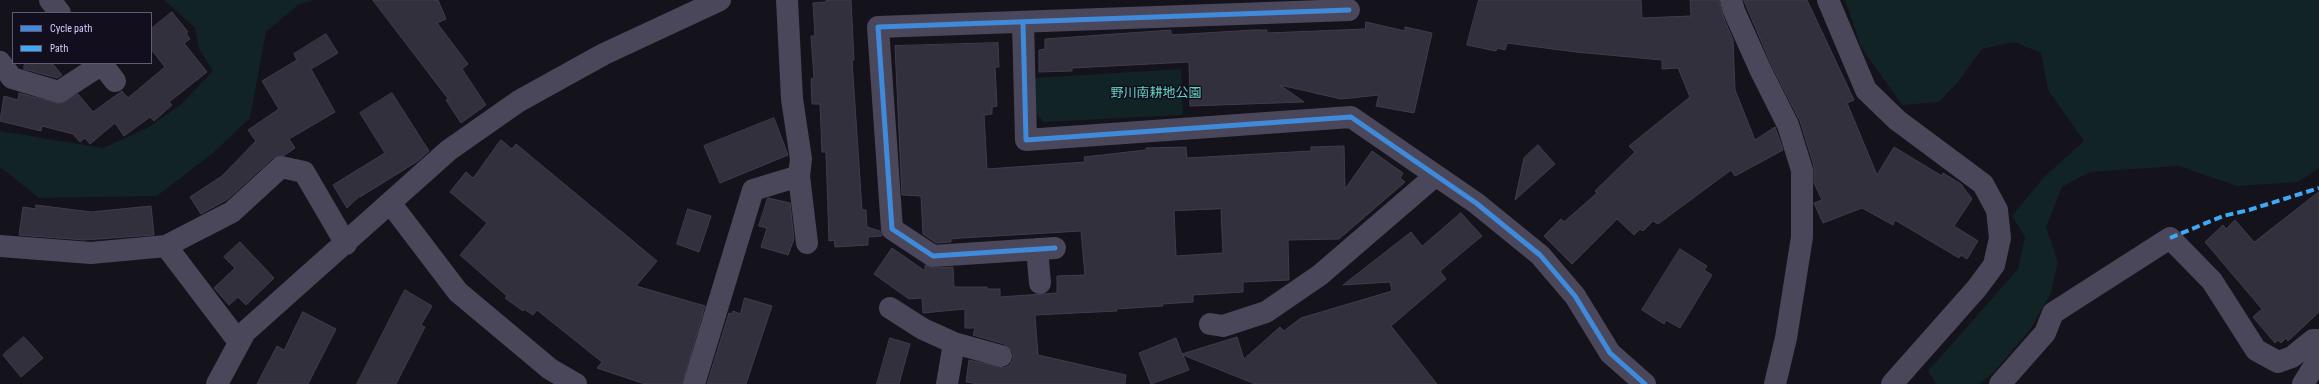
<!DOCTYPE html>
<html>
<head>
<meta charset="utf-8">
<style>
  body { margin:0 }
  #map { position:relative; width:2319px; height:384px; overflow:hidden; background:#14121a; font-family:"Sofia Sans Condensed",sans-serif }
  canvas { display:block }
  .legend { position:absolute; left:12px; top:12px; width:140px; height:52px; box-sizing:border-box; background:#120e1e; border:1px solid #615b76; margin:0; padding:5px 7px; list-style:none; font-size:12px; color:#d8cffb }
  .legend li { display:flex; align-items:center; gap:8px; height:20px }
  .legend b { width:20px; border:1px solid #615b76 }
</style>
</head>
<body>
<div id="map">
<canvas width="2319" height="384"></canvas>
<ul class="legend">
<li><b style="height:5px;background:#408adc"></b>Cycle path</li>
<li><b style="height:5px;background:#3fa9f5"></b>Path</li>
</ul>
</div>
<script>
const c = document.querySelector('canvas').getContext('2d');
c.lineJoin = 'round';
function fill(path, color) {
  c.fillStyle = color;
  c.fill(path, 'evenodd');
}
function stroke(path, color, width, dash) {
  c.strokeStyle = color;
  c.lineWidth = width;
  c.lineCap = dash ? 'butt' : 'round';
  c.setLineDash(dash || []);
  c.stroke(path);
}
function drawText(font, color, halo, rows, align = 'center') {
  c.font = font + ' "Sofia Sans Condensed","Noto Sans JP",sans-serif';
  c.lineWidth = 3;
  c.setLineDash([]);
  c.textBaseline = 'middle';
  c.strokeStyle = halo;
  c.fillStyle = color;
  for (const [text, x, y, turn = 0] of rows) {
    c.save();
    c.translate(x, y);
    c.rotate((+turn || 0) * Math.PI / 180);
    c.textAlign = isNaN(turn) ? turn : align;
    if (halo) c.strokeText(text, 0, 0);
    c.fillText(text, 0, 0);
    c.restore();
  }
}
fill(new Path2D(`
  M164 0H313L298 5 266 32 250 118 213 153 157 196 39 198 0 167V131L103 148 147 128 179 106 213 71 199 49 195 28Z
  M1845 0H2319V168L2298 182 2237 186 2179 166 2090 172 2062 187 2046 227 2058 262 2051 293 2030 330 1994 372 1979 384H1936L1928 371 2018 269 2025 237 2012 216 2044 177 2084 141 2048 90 2041 53 2014 42 1982 49 1958 82 1939 102 1902 105 1861 47Z
  M1181 69 1183 115 1044 122 1034 112V78Z`), '#112325');
const building = new Path2D(`
  M373 0H438L446 19 437 23 468 64 462 69 486 105 461 123 446 100 448 99Z
  M826 0H851L854 60H852L862 210H866L867 227 880 231 882 236 868 237V245L835 247 834 240 829 241 826 152H822L820 104H812L811 79 814 78 811 36H815L813 3 827 2Z
  M1479 0H1641L1642 18 1691 16 1690 0H1719L1723 16 1733 40 1735 90 1755 140 1775 127 1783 150 1735 176 1731 170 1658 224 1653 221 1643 231 1640 229 1634 235 1617 219 1572 264 1544 236 1561 219 1564 222 1597 193 1595 191 1635 152 1629 146 1690 97 1678 68 1662 69V60L1576 52 1507 43 1505 50 1497 48 1496 51 1467 45Z
  M1744 0H1807L1854 100 1847 103 1877 175 1894 147 1942 176 1943 173 1961 184 1972 199 1954 226 1978 241 1967 259 1961 255 1959 258 1895 220 1893 225 1862 208 1823 223 1814 203 1822 200 1814 183V166L1800 121 1771 64Z
  M172 12 188 32 186 33 190 39 184 43 207 72 169 102 172 105 154 121 150 117 124 136 115 123 90 144 85 138 80 142 73 134 42 126 41 131 0 121 4 96 18 100 19 93 60 104 78 94 93 112 122 91 128 98 165 67 151 49V29Z
  M1366 22 1405 31V27L1432 33 1414 113 1376 106 1379 95 1341 99 1280 85 1304 102 1190 106 1189 62 1072 68V71L1039 72V50L1045 49V39L1171 30V35L1254 30H1267V33L1365 29Z
  M326 34 338 53 311 69 335 112 289 139 295 148 285 155 273 158 228 199 201 214 190 197 222 176 256 141 248 130 279 109 262 81 297 60 294 54Z
  M998 43 999 67H995L997 106 992 107V114L984 115 987 169 1085 162 1084 157 1146 150V148L1186 147 1187 158 1311 151V147L1344 146 1345 189 1372 151 1403 173 1400 178 1405 182 1339 239 1288 240 1289 280 1243 282V292L1193 295V302L1162 304 1163 306 1116 309 1117 311 1035 315 1038 355 1126 375 1125 384H979L966 382 969 360 1004 368 1010 365 1013 359V352L1004 344 973 335 975 328H965V309L923 313 922 298 909 299 874 274 892 248 925 271V265L934 268 953 267 954 287H987V289H1000V297L1057 293V276L1085 275 1081 231 961 238 951 239V242L936 243 923 234 921 196 902 195 895 46ZM1221 209 1223 253 1176 256 1174 211Z
  M25 63H52L62 75 57 78 24 69Z
  M392 93 429 151 418 161 360 197 363 193 347 208 333 185 385 153 360 113Z
  M774 118 788 155 720 183 704 146Z
  M501 140 512 149 516 144 657 261 636 286 705 306 682 384H645L597 368 602 362 537 310 533 315 524 309 523 311 505 298 507 296 460 255 487 223 450 192 466 172 473 178Z
  M1538 145 1555 164 1515 200 1524 158Z
  M2319 192V312L2288 341 2286 338 2281 343 2278 340 2275 343 2253 317 2262 309 2205 242 2223 225 2226 229 2235 220 2254 242Z
  M768 198 790 203 794 239 788 255 761 247 767 228 759 226Z
  M36 205 91 212 151 206 154 235 84 240 19 235 23 207 36 209Z
  M688 209 711 216 699 252 677 244Z
  M1461 213 1482 236 1440 271 1446 279 1391 326 1437 384H1255L1183 355 1189 370 1151 384 1139 353 1176 338 1182 354 1237 337 1244 359 1280 327 1284 331 1301 318 1392 291 1390 282 1343 285 1411 232 1422 246Z
  M240 242 274 278 246 305 238 297 229 305 214 288 235 268 224 257Z
  M1680 249 1707 266 1704 270 1712 275 1680 328 1666 320 1664 324 1642 310Z
  M405 290 432 306 421 325 425 327 396 384H357Z
  M745 298 772 306 746 384H707L729 313 732 314 733 311 740 314Z
  M303 312 336 329 308 384H257L277 346 284 350Z
  M24 337 43 358 21 377 3 355Z
  M890 338 910 344 899 384H877Z`);
fill(building, '#32303c');
stroke(building, '#413c4d', 1);
stroke(new Path2D(`
  M50 0 60 13
  M787 0 792 99 801 159 799 176 807 243
  M1731 0 1734 11 1760 69 1788 125 1802 170V237L1786 338 1775 384
  M1828 0 1866 90 1897 120 1983 184 1997 210 2000 238 1994 265 1977 288 1892 384
  M1023 23 1026 140 1351 117 1476 203 1540 255 1575 296 1610 353 1645 384
  M0 62 12 78 59 92 102 64
  M101 63 115 81
  M391 204 458 292 550 369 576 384
  M0 246 91 253 166 246 232 212 281 167 304 172 346 244
  M166 246 239 342
  M1055 248 933 256 892 229 878 27 1349 10
  M1037 249 1040 283
  M890 308 923 329 954 343 1001 356
  M1210 324 1223 326 1266 312 1320 275 1435 176
  M217 384 245 332 449 150 519 101 604 54 720 0
  M694 384 753 190 799 176
  M947 384 954 343
  M2000 384 2045 333 2053 313 2170 238 2212 281 2256 350 2278 362 2292 357 2313 340H2319
  M2303 384 2319 358`), '#4a475b', 22);
stroke(new Path2D(`
  M2170 238 2223 216 2249 210 2319 188`), '#3fa9f5', 4, [8, 4]);
stroke(new Path2D(`
  M1023 23 1026 140 1351 117 1476 203 1540 255 1575 296 1610 353 1645 384
  M1055 248 933 256 892 229 878 27 1349 10`), '#408adc', 5);
drawText('13px', '#62d4c2', '#120e1e', [
  ["野川南耕地公園",1156,94]
]);
</script>
</body>
</html>
